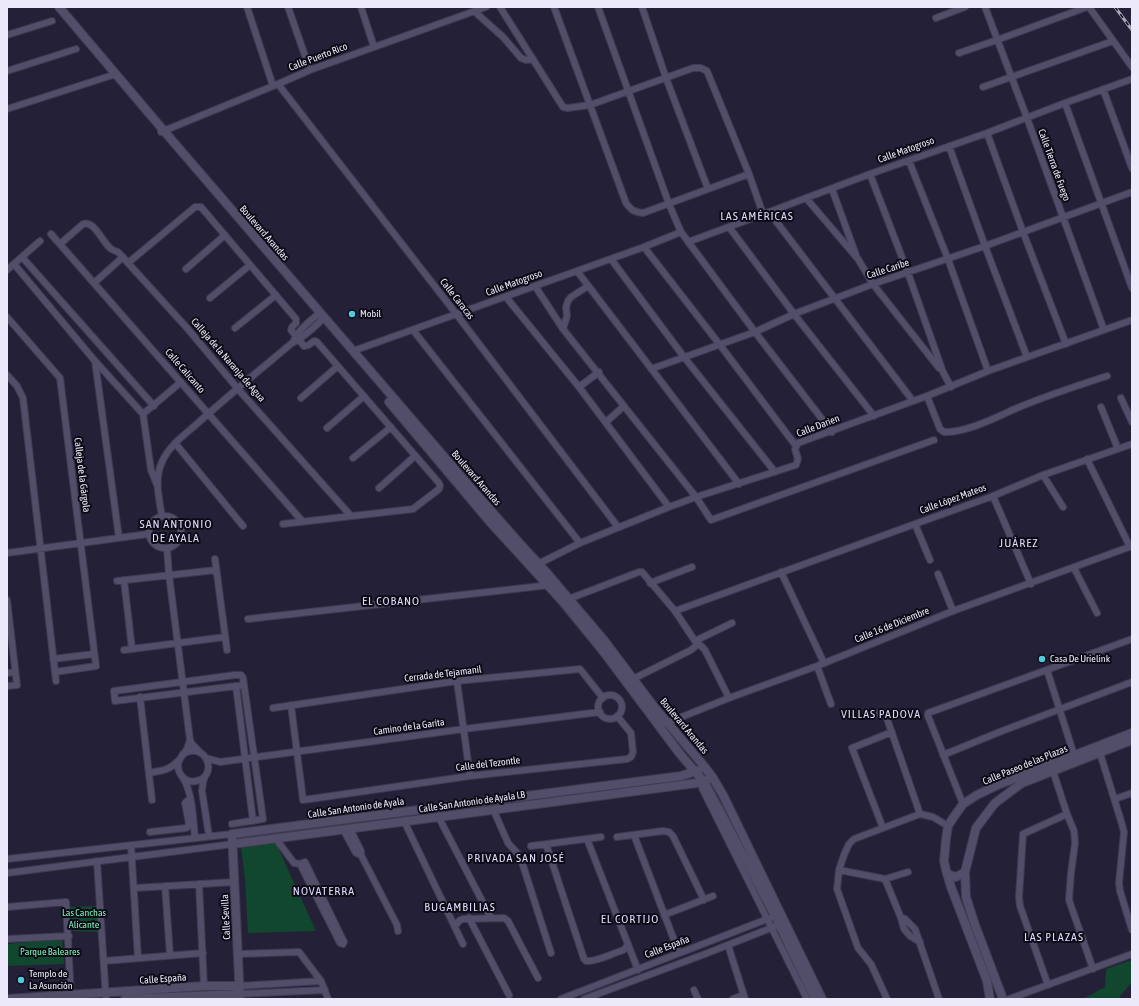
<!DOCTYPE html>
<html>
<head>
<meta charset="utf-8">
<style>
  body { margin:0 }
  #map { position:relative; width:1139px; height:1006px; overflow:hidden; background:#242038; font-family:"Asap Condensed",sans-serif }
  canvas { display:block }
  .frame { position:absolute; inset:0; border:8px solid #ebe9fa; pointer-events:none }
</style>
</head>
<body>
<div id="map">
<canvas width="1139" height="1006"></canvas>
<div class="frame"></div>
</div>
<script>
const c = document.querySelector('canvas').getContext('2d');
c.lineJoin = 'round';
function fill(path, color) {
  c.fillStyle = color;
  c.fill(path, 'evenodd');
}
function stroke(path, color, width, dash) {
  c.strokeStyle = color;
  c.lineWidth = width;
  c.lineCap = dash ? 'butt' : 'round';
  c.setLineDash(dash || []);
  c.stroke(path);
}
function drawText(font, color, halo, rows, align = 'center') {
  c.font = font + ' "Asap Condensed",sans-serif';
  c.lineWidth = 4;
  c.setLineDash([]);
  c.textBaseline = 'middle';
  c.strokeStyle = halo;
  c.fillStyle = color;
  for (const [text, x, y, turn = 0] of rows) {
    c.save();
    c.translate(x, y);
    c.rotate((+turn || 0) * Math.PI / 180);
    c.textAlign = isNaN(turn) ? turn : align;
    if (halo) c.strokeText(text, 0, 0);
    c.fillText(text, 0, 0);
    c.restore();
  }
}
fill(new Path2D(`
  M275 841 316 931 248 933 245 880 241 847Z
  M97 906 98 932 73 931 70 907Z
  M62 939 64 964 7 966V944Z
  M1132 960V982L1120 996V999H1083L1105 987 1106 969Z`), '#11472f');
const street = new Path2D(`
  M247 7 273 86
  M288 7 310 70
  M361 7 374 47
  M500 7 563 107 568 108 590 105 693 68H701L707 71 749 174 763 214
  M554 7 626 203C631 210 634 212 643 213L749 174
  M598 7 669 204 681 232 755 332 832 432
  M642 7 666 78 708 189
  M985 7 1027 118 1104 330
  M1089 7 1132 67
  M474 11 503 37 521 58 526 60 533 59
  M936 18 965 7
  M7 35 52 21
  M959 53 997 40 1087 7
  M7 71 76 49
  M278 84 457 315 618 527
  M983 87 1113 41
  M1103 89 1132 168
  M1065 103 1132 288
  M7 109 116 74
  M161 132 278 84 310 70 486 7
  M987 133 1023 232 1066 344
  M949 146 985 246 1027 357
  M909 161 948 259 988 371
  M870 174 908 273 943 372 951 387
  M832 189 856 255
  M806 198 858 259 873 284 939 368
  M769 212 913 401
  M729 227 794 314 874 416
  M51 234 303 522
  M688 242 769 212 870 174 987 133 1065 103 1132 79
  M60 244 83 224C94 220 102 241 110 248 112 250 115 251 118 252L187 328 238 389 351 516
  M644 247 720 345 796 446
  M22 257 154 406
  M611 259 684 357 775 472
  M128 263 195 207H201L296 319V323L292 327 291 330 304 346C309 347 311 342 315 341L317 342 439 483 440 486 439 489 413 509 283 524
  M14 264 95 361 143 414
  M186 269 225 235
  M7 270 40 241
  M577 271 739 484
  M94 283 123 257
  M535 286 563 329 696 497 711 520 934 440
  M506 297 579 387 669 507
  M210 298 250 265
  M7 317 60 378 96 666 55 672
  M235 328 276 295
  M563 329 567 316 566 307 568 301 571 297 588 286
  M413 330 580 543
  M294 340C299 329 311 320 320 313
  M353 351 644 247 681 232
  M95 361 119 538
  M651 369 755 332 794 314 873 284 985 246 1132 192
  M7 375 17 386 23 398 56 681
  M579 387 599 372
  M927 396 940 429 944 432C966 433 997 417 1017 408 1046 396 1076 386 1107 376
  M301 398 338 366
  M1121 398 1132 422
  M1101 407 1118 449
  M143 414 151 470 157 485
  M143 414 181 382
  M606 422 624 406
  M327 428 364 396
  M175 443 243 526
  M353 458 391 427
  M1087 459 1130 547
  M1043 475 1063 507
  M379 488 415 456
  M993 496 1031 584
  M149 532a16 16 0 1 1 32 0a16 16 0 1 1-32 0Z
  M162 516C159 499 154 479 162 462 169 445 186 434 199 422 229 395 261 369 292 343 305 337 314 327 324 318
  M915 524 930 560
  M167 549 169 575 190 740 192 744 200 752
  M7 553 148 534
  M215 559 227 650
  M536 565 580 543 669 507 696 497 796 465 798 459 795 449 798 443 927 396 988 371 1132 320
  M1074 568 1097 613
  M781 572 824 663
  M938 574 953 611
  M124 580 132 649
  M117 581 216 570
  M650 583 692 567
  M7 600 17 685 7 686
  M566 600 639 572H642L675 611 695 641C698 644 702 646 705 650L729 698
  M675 611 915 524 993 496 1043 475 1132 444
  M248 619 550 585
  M695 641 732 623
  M124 650 225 637
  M53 659 94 654
  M817 666 831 704
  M1047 670 1075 758
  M7 673 15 672
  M633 679 691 650 698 644
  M457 681 470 776
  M236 686 253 821
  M598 707a12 12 0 1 1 24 0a12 12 0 1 1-24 0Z
  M140 697 152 800
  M291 705 303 800 470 776 627 759 631 757 633 752 631 733 617 716
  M273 708 457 681 580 669 603 698
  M870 716 881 712 885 713 920 814
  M664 724 729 698 817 666 953 611 1132 546
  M1100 753 1121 821 1124 832 1119 883 1120 891 1132 930
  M183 754C207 740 219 777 196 781 192 782 187 781 184 778 181 776 180 774 179 771 175 761 183 756 187 749 188 746 189 743 190 740
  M943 755 1002 731 1132 682
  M206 758 220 762 464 729 600 712
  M1053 771 1067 814 1074 831 1075 843 1071 873 1069 900 1093 969
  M149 773C161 771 170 770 178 761
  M205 776 203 782 202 791 209 836
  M183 778C193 794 193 820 195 838
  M702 788 807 999
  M1115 799 1132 793
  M963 804 928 716V713L1132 639
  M493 809 508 843 520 856 551 953
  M438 816 491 918
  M404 821 463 944
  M232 824 263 819 244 685 243 678 241 675H235L114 691 115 701 244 685
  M883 828 852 748 892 732
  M343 829 356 853 361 855
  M350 829 361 851V855L397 925 398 931
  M150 832 186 828 188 827 189 824 185 803 187 801 190 800
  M634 835 679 953
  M617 837 663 831 669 832 673 836 704 900
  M276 839 294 863 300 864 305 862 344 942 343 944
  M587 839 638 970
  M546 844 584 959 586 961C596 962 611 954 621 951L625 949 628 944
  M131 845 138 958
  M531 846 601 837
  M7 859 232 834
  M97 861 106 999
  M300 864 340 943 343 944
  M839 870 885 879 901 918 904 929 910 936 920 942
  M7 873 233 844
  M885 879 908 872
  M199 884 204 986
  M165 886 170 955
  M135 888 235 882
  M7 907 66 902 71 999
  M664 915 713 896
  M469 918 509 995
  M901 918 905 919 915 929 939 999
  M455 926 460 920 463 919 504 918 508 921 538 978
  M7 939 69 936
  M728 945 745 999
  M238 954 299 952 321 981 328 999
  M104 961 203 953
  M1048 985 1020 906 1019 897 1023 834 1067 814
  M239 986 321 981
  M694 990 698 999
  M240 994 325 990
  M561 999 770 918
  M584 999 705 954 776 926
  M733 999 743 995
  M887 999 871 964 858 948 837 889 839 870 844 855 849 844 854 839 920 814 933 817 948 826
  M1009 999 1132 954`);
const secondary = new Path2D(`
  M59 7 164 131 471 488 522 546 547 573 603 639 655 708 704 766 713 778 723 795 822 999
  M389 402 490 522 563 602 603 651 680 754 704 782 723 817 775 916 815 999
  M233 844 697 783 707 780
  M947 874 956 877 965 872
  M7 999 204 986H239
  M125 999 240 994
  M240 999 232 834 681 776 699 770
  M990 999 987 981 951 887 946 870 944 861 946 839 948 826 953 818 963 804 977 795 1000 784 1132 733
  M1003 999 975 925 966 897 965 872 976 828 995 803 1022 783 1132 740`);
stroke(street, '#3f3a4f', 8);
stroke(secondary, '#3f3a4f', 10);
stroke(street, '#524e69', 6);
stroke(secondary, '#524e69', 8);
const rail = new Path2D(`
  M1115 7 1132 30`);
stroke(rail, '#aba8bc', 3);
stroke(rail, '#0d0b16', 1.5, [4.5]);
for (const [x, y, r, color] of [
  [352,314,4,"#53cadc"],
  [1042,659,4,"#53cadc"],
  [21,980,4,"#53cadc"]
]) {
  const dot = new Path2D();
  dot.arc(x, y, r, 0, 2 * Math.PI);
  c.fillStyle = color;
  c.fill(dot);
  stroke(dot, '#0d0b16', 1.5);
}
drawText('10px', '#ebe9fa', '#0d0b16', [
  ["Calle Puerto Rico",318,57,-21],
  ["Calle Matogroso",906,150,-20],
  ["Calle Tierra de Fuego",1054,165,70],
  ["Boulevard Arandas",264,233,49],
  ["Calle Caribe",888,269,-18],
  ["Calle Matogroso",514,283,-20],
  ["Calle Caracas",457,299,52],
  ["Calleja de la Naranja de Agua",228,360,49],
  ["Calle Calicanto",185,371,49],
  ["Calle Darien",818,426,-21],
  ["Calleja de la Gárgola",82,475,83],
  ["Boulevard Arandas",476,478,49],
  ["Calle López Mateos",953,499,-20],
  ["Calle 16 de Diciembre",892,625,-22],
  ["Cerrada de Tejamanil",443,674,-7],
  ["Boulevard Arandas",684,726,50],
  ["Camino de la Garita",409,727,-8],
  ["Calle del Tezontle",488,764,-7],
  ["Calle Paseo de las Plazas",1025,765,-22],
  ["Calle San Antonio de Ayala LB",472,802,-8],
  ["Calle San Antonio de Ayala",356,808,-8],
  ["Calle Sevilla",226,917,-93],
  ["Calle España",667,947,-21],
  ["Calle España",163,979,-4]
]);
drawText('10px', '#ebe9fa', '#0d0b16', [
  ["Mobil",360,314],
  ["Casa De Urielink",1050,659],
  ["Templo de",29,974],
  ["La Asunción",29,986]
], 'left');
drawText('10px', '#7ef5b8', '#0d0b16', [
  ["Las Canchas",84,913],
  ["Alicante",84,925],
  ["Parque Baleares",50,952]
]);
c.letterSpacing = '1px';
drawText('12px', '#dedafc', '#0d0b16', [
  ["LAS AMÉRICAS",757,216],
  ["SAN ANTONIO",176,524],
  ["DE AYALA",176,538],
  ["JUÁREZ",1019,543],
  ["EL COBANO",391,601],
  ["VILLAS PADOVA",881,714],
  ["PRIVADA SAN JOSÉ",516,858],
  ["NOVATERRA",324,891],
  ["BUGAMBILIAS",460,907],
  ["EL CORTIJO",630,919],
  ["LAS PLAZAS",1054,937]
]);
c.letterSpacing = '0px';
</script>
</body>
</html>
